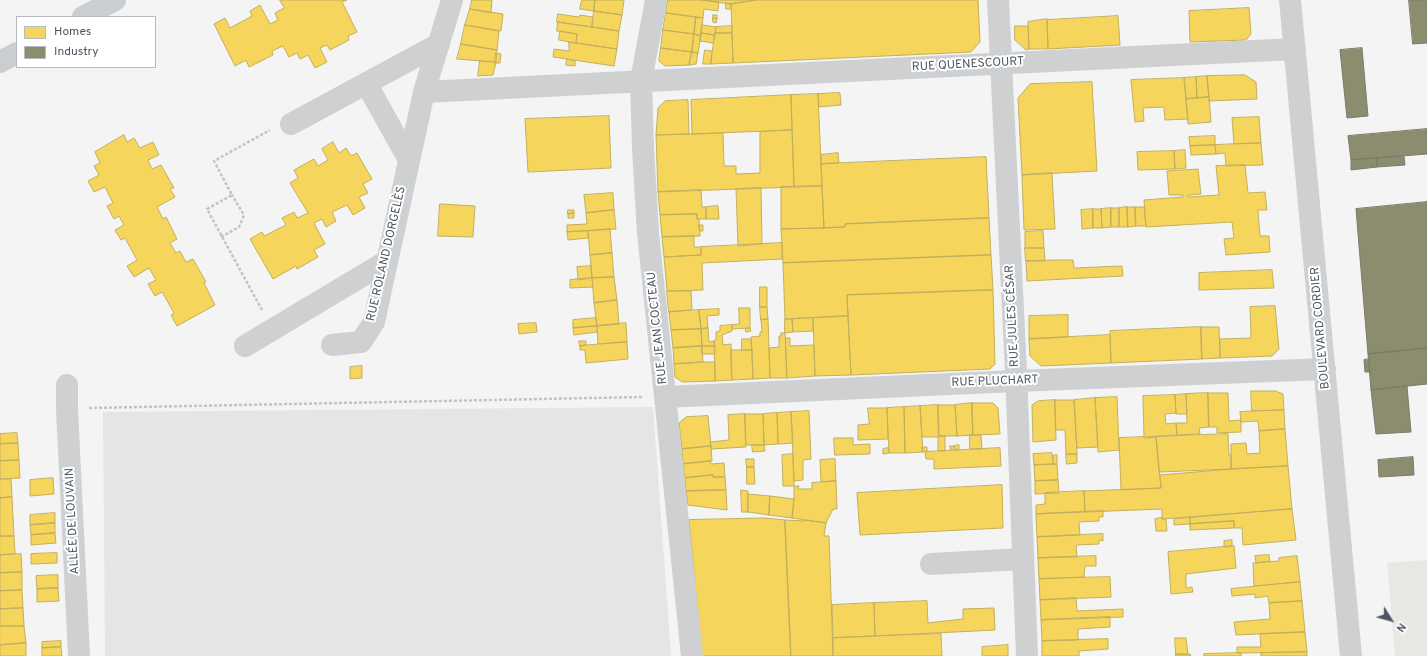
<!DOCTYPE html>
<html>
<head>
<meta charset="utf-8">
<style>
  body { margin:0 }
  #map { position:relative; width:1427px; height:656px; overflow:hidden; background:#f4f4f4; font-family:Overpass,sans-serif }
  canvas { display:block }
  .legend { position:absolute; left:16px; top:16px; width:140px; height:52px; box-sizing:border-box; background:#fff; border:1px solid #b7bbc0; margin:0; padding:5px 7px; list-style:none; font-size:12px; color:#4a5661 }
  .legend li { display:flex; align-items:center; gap:8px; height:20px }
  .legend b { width:20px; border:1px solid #b7bbc0 }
  .north { position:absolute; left:1371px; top:600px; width:40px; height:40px; -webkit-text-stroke:3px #fff; paint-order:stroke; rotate:127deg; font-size:11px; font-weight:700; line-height:16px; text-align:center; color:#4a5661 }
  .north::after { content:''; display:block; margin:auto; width:14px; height:18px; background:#4a5661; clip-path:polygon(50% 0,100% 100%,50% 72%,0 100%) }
</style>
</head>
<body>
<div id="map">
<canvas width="1427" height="656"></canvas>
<ul class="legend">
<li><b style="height:11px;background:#f6d55c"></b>Homes</li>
<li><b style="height:11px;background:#8c8c6e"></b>Industry</li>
</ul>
<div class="north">N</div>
</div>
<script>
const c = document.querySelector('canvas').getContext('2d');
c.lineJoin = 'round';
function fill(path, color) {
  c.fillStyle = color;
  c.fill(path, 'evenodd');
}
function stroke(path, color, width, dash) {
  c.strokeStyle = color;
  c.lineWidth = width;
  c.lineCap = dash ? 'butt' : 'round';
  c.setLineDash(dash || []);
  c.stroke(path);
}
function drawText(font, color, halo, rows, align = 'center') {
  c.font = font + ' Overpass,sans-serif';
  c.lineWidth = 4;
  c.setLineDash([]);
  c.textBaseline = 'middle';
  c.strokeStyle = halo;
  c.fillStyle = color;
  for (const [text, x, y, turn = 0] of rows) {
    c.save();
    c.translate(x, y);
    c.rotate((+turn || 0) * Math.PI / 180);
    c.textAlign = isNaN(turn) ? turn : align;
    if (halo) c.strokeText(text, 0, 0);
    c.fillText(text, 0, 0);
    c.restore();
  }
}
fill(new Path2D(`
  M1427 560V656H1395L1387 563Z`), '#e8e7e3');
fill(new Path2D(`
  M653 407 671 656H105L103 412Z`), '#e6e5e6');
const homes = new Path2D(`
  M280 0H347L342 2 357 32 348 36 349 40 330 50 327 45 320 48 327 62 315 68 308 55 300 59 297 53 289 57 283 46 272 51 273 55 249 67 246 60 235 66 214 24 225 18 230 28 252 16 250 11 260 5 270 24 278 20 275 13 284 8Z
  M472 0H492L491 13 470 9Z
  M582 0H595L594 11 580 9Z
  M595 0H624L622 15 594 11Z
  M668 0H702L719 2 718 11 704 9 703 18 666 13Z
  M702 0H756L731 4Z
  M756 0H978L980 42 971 52 733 63 731 4Z
  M726 3 731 4V9H726Z
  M1249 8 1251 34 1246 40 1190 42 1189 11Z
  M470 9 503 14 501 31 465 25Z
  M594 11 622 15 619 31 592 27Z
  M666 13 696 17 694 34 663 30Z
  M558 14 579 17 580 15 593 17 592 27 557 22Z
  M713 15H717V19L713 18Z
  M1118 16 1120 45 1048 49 1047 20Z
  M696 17 703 18 701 36 694 34Z
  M713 18 717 19 716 23 713 22Z
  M1047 19 1048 49H1029L1028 22Z
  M558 22 619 31 617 49 576 43 577 34 557 31Z
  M465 25 499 31 497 50 461 44Z
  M702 25 716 27 715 35 701 33Z
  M732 26V33H715L716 27Z
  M1015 26H1028L1029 49 1026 50 1015 40Z
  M663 30 694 34 692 52 661 48Z
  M560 31 577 34 576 43 559 40Z
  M701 33 715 35 713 43 700 41Z
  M715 33H732L733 63 711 64Z
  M694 34 701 36 698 53 692 52Z
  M569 42 617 49 614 66 553 57 554 49 569 51Z
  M461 44 497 50 496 62 457 59Z
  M661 48 692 52 689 65 665 66 659 61Z
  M705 50 712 51 711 64H703Z
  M692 52 698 53 696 64 689 65Z
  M496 53 501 54 500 63H495Z
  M567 59 575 61V66L566 65Z
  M480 61 496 62 493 75 478 76Z
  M1245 75 1256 82 1257 99 1209 101 1207 76Z
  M1207 76 1209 97 1197 98 1196 77Z
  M1196 77 1197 98 1186 99 1184 78Z
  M1184 78 1188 119 1165 120 1164 107 1143 108 1144 121 1135 122 1131 80Z
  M1092 82 1097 171 1022 175 1018 98 1030 84Z
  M840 93 841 105 819 107 818 94Z
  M818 94 822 186 794 187 791 95Z
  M791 95 792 130 692 134 691 100Z
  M1209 97 1211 122 1188 124 1186 99Z
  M688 100 689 134 656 135 658 108 665 101Z
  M609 116 611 168 528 172 525 119Z
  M1259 117 1261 143 1234 144 1232 118Z
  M792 130 794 187 658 192 656 135 723 133 724 166H736V174L760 173V132Z
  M124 135 127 142 134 138 140 148 153 142 159 155 148 160 152 169 161 165 174 188 170 189 175 197 157 207 163 219 166 217 177 239 170 243 176 253 180 251 186 262 193 259 206 282 204 283 215 305 177 326 171 315 174 313 162 292 155 296 148 284 156 280 149 268 134 277 127 266 137 260 125 238 121 240 115 230 124 225 119 216 114 219 107 206 113 203 105 187 94 192 88 181 99 175 94 166 100 163 95 152Z
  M1215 136V145L1190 146 1189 137Z
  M333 142 339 153 346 148 351 156 357 153 372 179 363 184 368 193 359 197 365 208 353 215 347 205 332 212 336 221 326 227 322 219 314 223 325 244 314 250 318 257 297 269 296 266 273 279 250 239 262 232 264 236 286 225 282 218 294 212 297 218 308 213 290 183 298 178 294 170 314 159 318 166 328 160 322 149Z
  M1261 143 1263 165 1226 166 1225 153 1216 154 1215 145Z
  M1215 145 1216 154 1191 155 1190 146Z
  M1185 150 1186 168 1175 169 1174 151Z
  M1174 151 1175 169 1138 170 1137 152Z
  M838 153 839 163 821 164V155Z
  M986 157 989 218 845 224V227L824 228 821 164Z
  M1245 165 1248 193 1265 192 1267 210H1258L1260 236H1269L1270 252 1226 255 1224 239 1234 238 1232 222 1146 227 1144 200 1183 197V195H1169L1167 171 1198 169 1201 194 1188 195V197L1219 195 1216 166Z
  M1052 173 1055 229 1024 230 1022 175Z
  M822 186 824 228 781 229V187Z
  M761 188 762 244 738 246 736 189Z
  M701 190 702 207H706V219H697V214L660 215 658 192Z
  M613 193 614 210 586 213 584 195Z
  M440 204 475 206 473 237 438 236Z
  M718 206 719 219H706V207Z
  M1127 207H1135L1136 226 1128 227Z
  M1127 207 1128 227H1119V208Z
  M1135 207H1144L1146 226H1136Z
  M1111 208V227L1102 228 1101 209Z
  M1111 208H1119V227H1111Z
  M1093 209V228L1082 229 1081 210Z
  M1093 209H1101L1102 228H1093Z
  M568 210H574V213L568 214Z
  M614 210 616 229 567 232V225L587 224 586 213Z
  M574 213V218H568V214Z
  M697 214V219L699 220 700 236 662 237 660 215Z
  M989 218 991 255 783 263 781 229 845 227V224Z
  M699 225H703V231H700Z
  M610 229 612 253 590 255 588 231Z
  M588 231V238L568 240 567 232Z
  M1043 231 1044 248H1025V232Z
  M694 236V247H701V255L664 257 662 237Z
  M782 243V259L702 263 703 290 667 291 664 257 701 255V247Z
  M1025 248H1044L1045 261H1026Z
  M612 253 614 277 592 278 590 255Z
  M991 255 993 290 847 295 848 316 785 319 783 263Z
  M1057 260H1073L1074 268 1122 266 1123 276 1027 281 1026 261Z
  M591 266 592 278 578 280 577 267Z
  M1272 270 1274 288 1199 290V273Z
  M614 277 617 300 594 303 592 278Z
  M592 278 593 287 570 288V280Z
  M760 287H767V307H760Z
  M993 290 995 364 990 369 851 375 847 295Z
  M667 291H691L692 310 669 312Z
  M617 300 619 324 597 326 594 303Z
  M1275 306 1279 349 1272 356 1220 358V339L1251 338 1250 307Z
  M760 307H767L768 319 761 320Z
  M739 308H750V328L732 329V325L739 324Z
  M719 309V315L707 316 708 328 701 329 699 310Z
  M699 310 701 329 671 330 669 312Z
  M1068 315V337L1029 339V316Z
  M848 316 851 375 815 376 813 318Z
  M596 318 597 326 573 328V320Z
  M813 318V331L793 332 792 319Z
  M768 319 770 378 753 379 751 337 760 336V332H762L761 320Z
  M785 319H792L793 332 785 333Z
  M536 323 537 332 519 334 518 324Z
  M626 323 627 342 598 344 597 326Z
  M732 325V331L722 335 723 345 731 344 732 380 715 381 714 341 716 340V332L720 331V326Z
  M597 326V332L574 335 573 328Z
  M1201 327H1219L1220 358 1202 359Z
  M1201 327 1202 359 1111 363 1110 331Z
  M708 328 709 342 714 341 715 346H702L701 329Z
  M746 328H750L751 331 746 332Z
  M701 329 702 346 673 348 671 330Z
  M781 333H785L787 378H770L769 348 779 347V336H781Z
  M1110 335 1111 363 1041 366 1030 356 1029 339Z
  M786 338H790V346L814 345 815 376 787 378Z
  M742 339H751L752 350H742Z
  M579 341H586V345L580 346Z
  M627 342 628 359 586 363 585 350H580V346Z
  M702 346H715V354H702Z
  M702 346 703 362 674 364 673 348Z
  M731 350H752L753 379 732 380Z
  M703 362H715V381L682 382 675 377 674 364Z
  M362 366V378L350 379V367Z
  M1251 391H1276L1283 394 1284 410 1252 411Z
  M1208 393 1209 427 1199 428 1200 434 1177 435 1176 423H1187L1186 394Z
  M1208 393H1228L1229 421 1241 420V432L1217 433V427H1209Z
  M1186 394 1187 414H1176L1175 395Z
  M1175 395 1176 413 1165 414 1166 424 1176 423 1177 435 1144 437 1143 396Z
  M1117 397 1119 450 1098 452 1095 398Z
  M1095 398 1098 447 1077 448 1074 400Z
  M1055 400 1056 440 1033 442 1032 405 1038 401Z
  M1055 400H1074L1077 454H1066L1065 430H1056Z
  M972 403 973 435 957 436 955 405Z
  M972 403H993L998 408 1000 434 973 435Z
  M938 405H955L957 436H939Z
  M938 405 939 437H922L920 406Z
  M920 406 923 452 905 453 904 407Z
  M904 407 905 453H889L887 408Z
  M868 408H887L888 439 858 440V425L869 424Z
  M1284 410 1285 429 1259 431 1258 421 1241 422 1240 412Z
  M809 411 811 459 803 460V480L794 481 791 412Z
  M791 412 793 443 778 444 777 413Z
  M777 413 778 444 764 445 763 414Z
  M745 414H763L764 445H746Z
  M745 414 746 447 711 449 710 442 729 440 728 415Z
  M708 416 711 446 682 449 679 423 686 417Z
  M1285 429 1288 466 1231 469V444L1246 443 1247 454 1260 453 1259 431Z
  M17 433 18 443 0 444V434Z
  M1228 434 1229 455H1231V469L1159 472 1156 437Z
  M970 435H981L982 449H970Z
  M939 436H945V451H938V438Z
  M1144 437V438L1156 437 1161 488 1121 490 1119 438Z
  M834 438H853V445L870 444V454L835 455Z
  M18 443 19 460 0 461V444Z
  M752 445H764L765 451 753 452Z
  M959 445V450H955L954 446Z
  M711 446 712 461 683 464 682 449Z
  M950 446H954L955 450H951Z
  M922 447H927V451L923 452Z
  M888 448 889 453 883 454V449Z
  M1000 448 1001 466 934 469V459H926L925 452Z
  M1052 453 1053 464 1034 465 1033 454Z
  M793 454 794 486H783L782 455Z
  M1066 454H1077V463L1067 464Z
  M1057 455V464H1053V456Z
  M746 459H754V467H747Z
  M835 459 836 481 821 482 820 460Z
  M19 460 20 478 0 479V461Z
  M710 461 711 464 724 463 725 477H713V475L685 478 683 464Z
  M1053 464H1057L1058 480 1035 481 1034 465Z
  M1288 466 1292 509 1162 519V509L1085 512 1084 491 1161 488 1160 475 1231 469Z
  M747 467H754L755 484H747Z
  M713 475V477H725L726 490 686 491 685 478Z
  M53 478 54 494 30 496V480Z
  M0 479H11L12 497 0 498Z
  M1058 480 1059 493 1035 494V481Z
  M836 481 837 509H833L826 523 792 518 794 499V486H799L798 489H812V483Z
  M1002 485 1003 528 860 535 857 493Z
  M726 490 727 510 688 505 686 491Z
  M741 490 748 491V512H742Z
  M1084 491 1085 512 1036 514V505L1045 504V493Z
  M748 494 770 496 769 515 748 512Z
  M770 496 794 499 792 518 769 515Z
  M12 497 14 536H0V498Z
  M1292 509 1296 540 1243 545 1242 528H1234V521L1190 524V518Z
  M1103 511V517H1099V521L1079 522 1080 535 1037 537 1036 514Z
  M55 513V523L30 525V515Z
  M764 518 785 520 791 656H702L689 520Z
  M1162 518V519H1166L1167 531H1156L1155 519Z
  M1190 518V524L1174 525V519Z
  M785 520 805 521V520L826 523 824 536H829L833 656H791Z
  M1234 521V528L1190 530V524Z
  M55 523V533L31 535 30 525Z
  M55 533 56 543 31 545V535Z
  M1103 534V541L1099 540V544L1076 545 1077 557 1038 558 1037 537Z
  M0 536H14L15 554 0 555Z
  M1232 540V546L1224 547V541Z
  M1234 546 1236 568 1186 574V588L1192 587 1193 592 1171 594 1168 552Z
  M57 553V563L31 564V554Z
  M21 554 22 572 0 573V555Z
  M1269 555 1270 561 1256 563 1255 556Z
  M1096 556V566H1085L1084 577 1039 579 1038 558Z
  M1297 556 1300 582 1254 586 1253 563 1279 561V558Z
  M22 572V590L0 591V573Z
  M58 575V588L37 589 36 576Z
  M1110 577 1111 597 1040 600 1039 579Z
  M1300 582 1302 601 1269 603 1268 596 1255 598V594L1232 596 1231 589Z
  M58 588 59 601 37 602V589Z
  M22 590 23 608 0 609V591Z
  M1076 598 1077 611 1123 609V617L1041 620 1040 600Z
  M927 601 928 623 963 619V609L994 608 995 630 875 636 874 603Z
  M1302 601 1305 632 1236 635 1234 622 1270 619 1269 603Z
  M874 603 875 636 833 638 832 605Z
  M23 608 24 626H0V609Z
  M1110 617V627L1078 629V640L1042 641 1041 620Z
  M0 626H24L26 643 0 645Z
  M1305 632 1307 652 1237 653V647H1261L1260 634Z
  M941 634 942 656H833V638Z
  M1175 638H1186L1188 654H1176Z
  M1108 639V649L1079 651V656H1042V641Z
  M61 641V647L42 648V642Z
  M26 643V656H0V645Z
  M1008 645V656H982V647Z
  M61 647 62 656H42V648Z
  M1307 652V656H1261V653Z
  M1241 653V656H1204V654Z
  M1176 654H1190L1191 656H1176Z`);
fill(homes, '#f6d55c');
stroke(homes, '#c2af5e', 1);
const industry = new Path2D(`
  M1409 0H1427V43L1413 44Z
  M1362 48 1368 116 1347 118 1340 50Z
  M1427 129V154L1351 160 1348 136Z
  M1404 156 1405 165 1377 167V158Z
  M1377 158V167L1351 170V160Z
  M1427 202V348L1368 354 1356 209Z
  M1427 348V384L1371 390 1368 354Z
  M1369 359 1370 372H1365L1364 360Z
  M1407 386 1411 432 1376 434 1371 390Z
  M1413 457 1414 475 1379 477 1378 460Z`);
fill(industry, '#8c8c6e');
stroke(industry, '#787c6a', 1);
stroke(new Path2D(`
  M221 237 239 227 244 215 232 195
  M262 310 207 209 232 195 214 161 270 130
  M89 408 642 397`), '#bcc7c4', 2.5, [3, 2]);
stroke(new Path2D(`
  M656 0 641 81 643 148 648 233 692 656
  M998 0 1016 372 1027 656
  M1290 0 1351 656
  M366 83 409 160
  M424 92 1295 49
  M291 124 439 44
  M332 345 361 342 374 322 424 92 452 0
  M245 346 387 261
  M67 385V409L79 656
  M665 397 1016 381 1325 369
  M931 564 1023 559`), '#ced0d2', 22);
stroke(new Path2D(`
  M83 17 115 0
  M0 62 17 53`), '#caced1', 22);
drawText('12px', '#4a5661', '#fff', [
  ["RUE QUENESCOURT",968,65,-3],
  ["RUE ROLAND DORGELÈS",387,254,-77],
  ["RUE JULES CÉSAR",1013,316,-93],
  ["RUE JEAN COCTEAU",658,328,-96],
  ["BOULEVARD CORDIER",1321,328,-95],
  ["RUE PLUCHART",995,382,-2],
  ["ALLÉE DE LOUVAIN",73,521,-93]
]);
</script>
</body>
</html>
